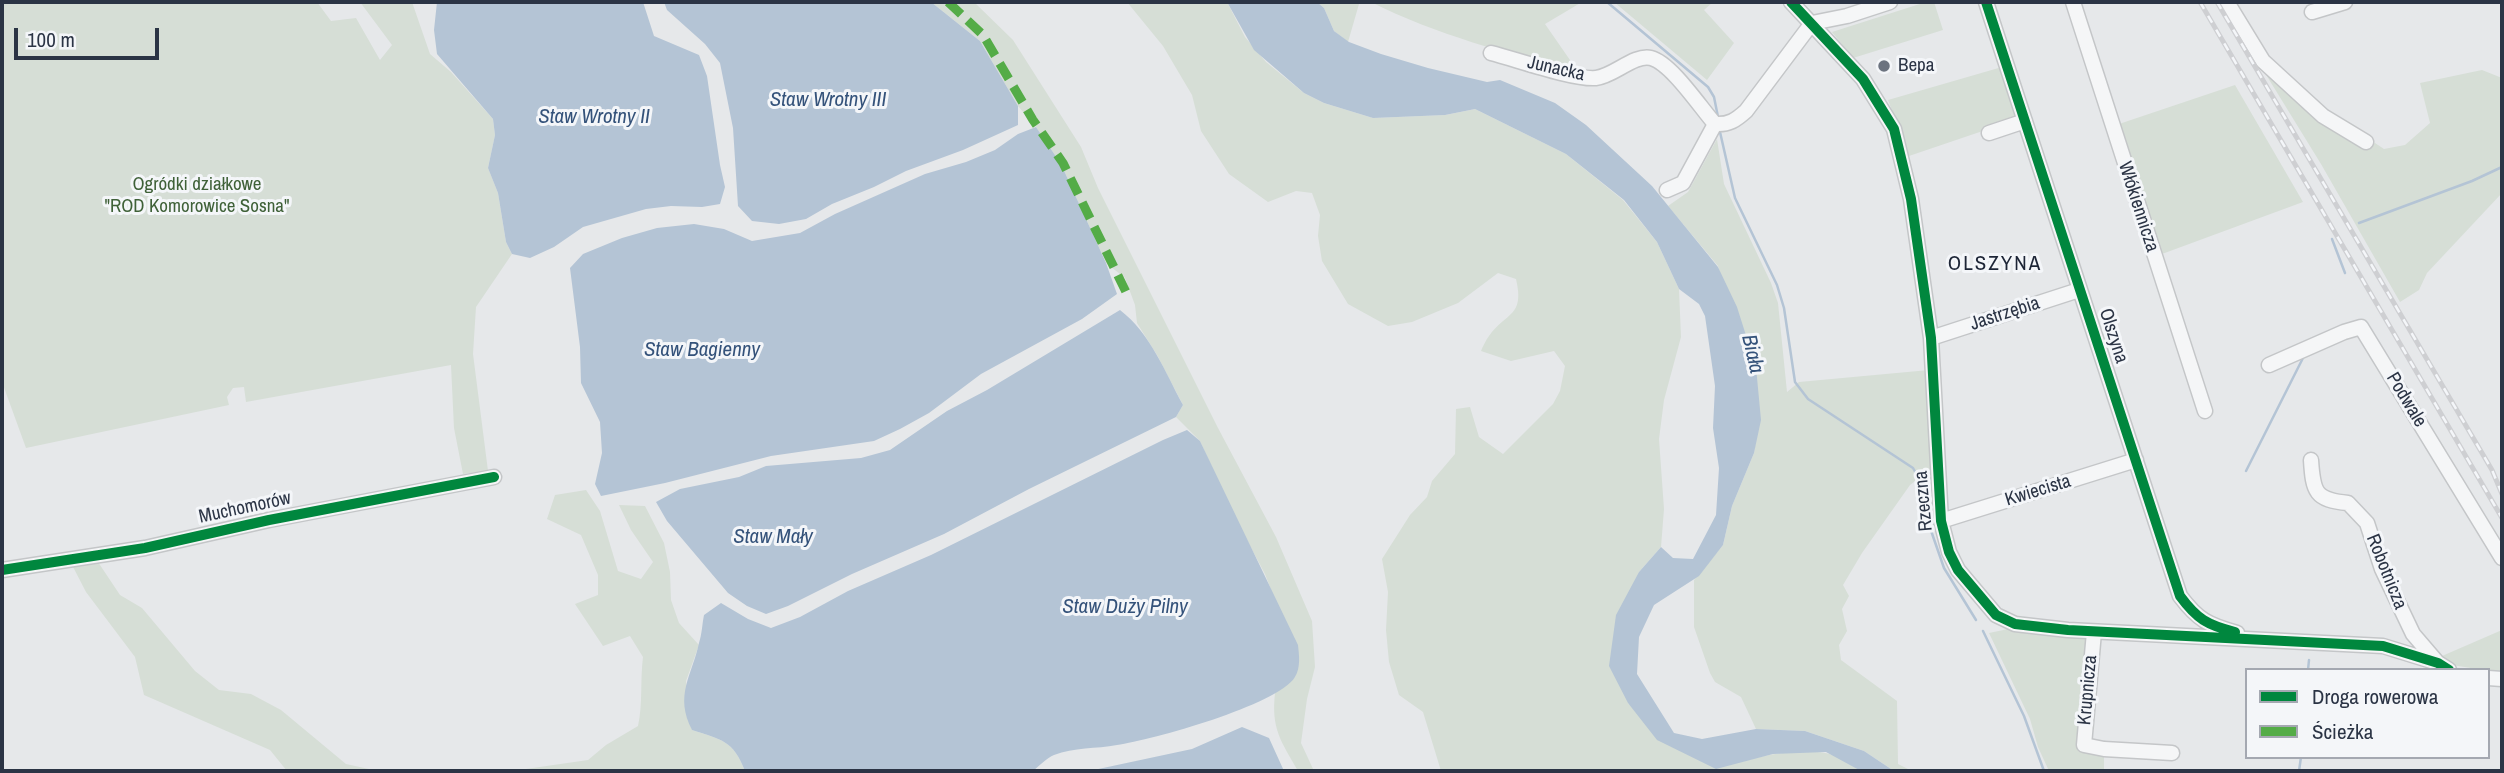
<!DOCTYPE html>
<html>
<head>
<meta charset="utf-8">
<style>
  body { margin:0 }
  #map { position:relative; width:2504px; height:773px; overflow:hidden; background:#e6e8ea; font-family:"Archivo Narrow",sans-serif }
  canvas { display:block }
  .frame { position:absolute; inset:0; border:4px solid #2b3445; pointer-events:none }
  .legend { position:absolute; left:2245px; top:668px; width:245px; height:91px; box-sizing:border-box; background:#f4f6f9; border:2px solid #a4a8b1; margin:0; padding:9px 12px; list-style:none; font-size:21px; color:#2b3445 }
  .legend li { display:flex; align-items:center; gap:14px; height:35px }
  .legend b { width:35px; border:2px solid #a4a8b1 }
  .scale { position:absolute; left:14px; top:28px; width:145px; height:32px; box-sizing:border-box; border:4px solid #2b3445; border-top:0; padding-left:9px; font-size:21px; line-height:24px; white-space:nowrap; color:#2b3445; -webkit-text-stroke:5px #f4f6f9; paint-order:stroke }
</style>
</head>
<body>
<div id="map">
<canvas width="2504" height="773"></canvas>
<div class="frame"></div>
<ul class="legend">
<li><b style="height:9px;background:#00873e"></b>Droga rowerowa</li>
<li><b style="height:9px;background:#54ac47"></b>Ścieżka</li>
</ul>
<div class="scale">100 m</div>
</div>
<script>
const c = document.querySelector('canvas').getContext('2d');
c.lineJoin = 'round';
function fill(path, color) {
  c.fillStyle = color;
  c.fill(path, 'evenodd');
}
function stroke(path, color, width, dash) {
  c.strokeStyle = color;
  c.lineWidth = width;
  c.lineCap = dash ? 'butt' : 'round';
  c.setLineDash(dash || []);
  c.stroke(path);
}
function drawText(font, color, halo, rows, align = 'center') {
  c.font = font + ' "Archivo Narrow",sans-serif';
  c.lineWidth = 6;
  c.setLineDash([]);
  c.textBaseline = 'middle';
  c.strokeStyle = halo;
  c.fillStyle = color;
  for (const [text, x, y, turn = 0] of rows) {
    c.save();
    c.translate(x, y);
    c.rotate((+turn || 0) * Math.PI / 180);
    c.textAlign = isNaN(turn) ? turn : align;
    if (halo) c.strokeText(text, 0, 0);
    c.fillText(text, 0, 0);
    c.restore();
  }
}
fill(new Path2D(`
  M2 2H317L331 21 356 18 380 60 392 45 360 2H412L430 54 451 72 493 119 495 135 488 168 498 193 506 242 512 254 476 307 473 354 488 471 463 474 454 428 451 365 246 402 244 387 233 388 227 397 229 405 26 448 2 382Z
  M931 2H974L1013 40 1081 147 1098 188 1218 428 1276 537 1312 621 1315 667 1307 699 1301 743 1314 771H1298C1281 741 1271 729 1275 693L1295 677 1299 663 1265 574 1234 516 1200 441 1176 417 1183 405 1157 355 1137 323 1135 305 1125 278 1106 263 1061 164 1036 127 1018 106 980 41Z
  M1127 2H1227L1245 37 1266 62 1304 93 1324 103 1373 118 1445 115 1475 109 1566 154 1623 200 1657 242 1679 289 1681 337 1664 400 1659 439 1664 509 1661 547 1639 572 1628 703 1716 768C1760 757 1824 735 1861 771H1441L1423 712 1399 695 1389 662 1386 630 1388 592 1382 559 1410 515 1427 497 1432 481 1455 454 1456 409 1470 407 1479 437 1503 454 1553 404 1560 391 1565 366 1554 351 1511 361 1481 351C1483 346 1486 340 1489 336 1506 312 1525 317 1516 279L1498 273 1458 303 1412 322 1388 326 1348 304 1322 261 1318 236 1320 215 1312 193 1296 191 1268 202 1229 174 1201 131 1192 95 1163 46Z
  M1317 2H1354L1359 4 1348 42 1334 31 1324 8Z
  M1371 2H1582L1545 24 1579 73C1508 53 1436 35 1371 2Z
  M1614 2H1713L1704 10 1734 43 1707 80Z
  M1926 2H1934L1943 30 1853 58 1832 32Z
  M2002 67 2018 119 1909 156 1888 100Z
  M2482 70 2502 78V193L2427 273 2419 290 2400 302 2321 164 2265 73 2372 145 2375 143 2384 149 2405 145 2430 123 2420 83Z
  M2235 85 2303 202 2162 254 2119 124Z
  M1717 139 1724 184 1771 283 1778 303 1787 392 1799 382 1929 370 1931 469 1910 485 1862 553 1843 585 1849 596 1842 609 1847 631 1839 645 1841 660 1897 701 1898 764 1912 771H1894L1864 751 1805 731 1756 729 1741 697 1715 682 1710 673 1694 627V580L1723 545 1732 506 1754 453 1760 413 1718 266 1668 206 1688 192Z
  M586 490 600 511 618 571 641 579 653 562 631 530 619 505 645 506 664 543 670 572 671 600 679 623 699 645 686 681 692 730C722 740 733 740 745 771H512L588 760 606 745 638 726C643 704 640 680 643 657L630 636 603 646 575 604 598 595V575L581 535 547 519 555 495Z
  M96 559 120 595 142 608 195 671 219 690 251 694 281 710 346 764 378 771H287L270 750 144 695 135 657 86 592 71 563Z
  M2013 628 2088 635V752L2104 756V771H2049L2038 747 2030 719 1989 633Z
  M2502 630V673L2452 665 2442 656Z`), '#d6ded6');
fill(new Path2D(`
  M643 2 654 36 699 55 707 76 720 165 725 187 720 204 702 207 671 206 646 209 583 227 554 247 530 258 512 254 506 242 498 193 488 168 495 135 493 119 437 54 434 30 437 2Z
  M664 2H931L980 41 1018 106V125L963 150 906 171 874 187 832 204 806 219 779 224 752 221 738 206 733 128 720 63 705 44 667 10Z
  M1227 2H1317L1324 8 1334 31 1349 42 1381 54 1428 68 1487 82 1500 80 1555 103 1586 125 1652 186 1718 267 1737 307 1756 367 1761 420 1754 453 1732 506 1723 545 1699 576 1654 605 1639 637 1637 674 1674 733 1702 739 1756 729 1805 731 1864 751 1894 771H1861L1826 752 1773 754 1716 769 1657 740 1628 703 1609 666 1616 615 1639 572 1661 547 1673 558 1693 559 1716 515 1719 468 1713 428 1715 386 1705 316 1699 304 1679 289 1657 242 1624 200 1566 154 1475 109 1445 115 1373 118 1324 103 1304 93 1254 50Z
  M1036 127 1061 164 1106 263 1117 294 1082 319 981 374 929 413 900 429 874 441 771 456 665 483 601 496 595 484 602 453 600 422 581 383 580 347 570 268 583 254 622 238 657 228 694 224 724 229 752 241 800 233 835 214 925 174 966 162 995 150 1018 134Z
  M1120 310C1151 334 1165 372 1183 405L1176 417 1029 489 944 534 852 574 788 606 766 614 747 606 728 593 667 521 656 502 680 489 739 477 766 466 861 458 890 450 947 411 987 390Z
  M1187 430 1200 441 1298 645C1299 655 1301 667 1295 677 1278 705 1152 740 1117 745 1096 749 1074 747 1054 755 1047 758 1039 766 1033 771H745C733 740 722 740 692 730 674 695 692 676 699 643 702 634 702 625 704 615L721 603 748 619 771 628 800 617 848 591 931 555 1163 440Z
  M1242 727 1269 738 1284 771H1089L1192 749Z`), '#b4c4d5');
stroke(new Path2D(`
  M1607 2 1708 87 1714 97 1718 117
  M1720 132 1735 198 1777 285 1784 308 1795 382 1808 399 1913 468 1922 484 1928 522 1944 568 1976 620
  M2359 223 2472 181 2502 167
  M2332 239 2345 273
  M2246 471 2305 354
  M1983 631 2024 716 2044 771
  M2308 670 2309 660
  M2299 771 2301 757`), '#b4c4d5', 2.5);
const minor = new Path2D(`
  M1791 2 1863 79 1894 129 1911 199 1931 338 1941 521 1949 552 1958 570 1996 615 2015 624 2068 630 2383 646 2438 663 2449 670
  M1986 2 2180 596C2198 620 2208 625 2237 633
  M2073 2 2205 411
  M2227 2 2263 61 2323 116 2366 142
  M2312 12 2345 2
  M1491 53C1515 59 1574 80 1596 78 1614 76 1634 54 1651 58 1671 63 1700 107 1715 124
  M1989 133 2025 121
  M1667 190 1683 183 1715 124C1729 125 1736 120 1746 111L1812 23 1847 16 1890 2
  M1931 338 2079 290
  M2269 365 2344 332 2361 327 2502 558
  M2311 460C2313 492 2315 500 2348 503L2367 523 2382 569 2413 634 2437 662
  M1941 521 2136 460
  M2 570 145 548 269 520 494 477
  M2094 632 2084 745 2104 749 2172 753
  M2488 678 2502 679`);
stroke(minor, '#c4c6c8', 17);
stroke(minor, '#f5f6f7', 14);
const rail = new Path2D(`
  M2200 2 2502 518
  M2217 2 2492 470 2502 494`);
stroke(rail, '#cecfd2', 5);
stroke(rail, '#f4f6f9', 2.5, [8]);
stroke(new Path2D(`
  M948 2 983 35 1033 120 1063 163 1127 294`), '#54ac47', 9, [18, 9]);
stroke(new Path2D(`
  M1791 2 1863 79 1894 129 1911 199 1931 338 1941 521 1949 552 1958 570 1996 615 2015 624 2068 630 2383 646 2438 663 2449 670
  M1986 2 2180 596C2197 619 2207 625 2235 632
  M2 570 145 548 269 520 494 477`), '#00873e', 10);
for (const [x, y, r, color] of [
  [1884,66,7,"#6c737f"]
]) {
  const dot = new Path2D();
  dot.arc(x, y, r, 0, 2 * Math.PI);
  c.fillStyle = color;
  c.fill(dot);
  stroke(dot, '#f4f6f9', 2.5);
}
drawText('19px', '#2b3445', '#f4f6f9', [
  ["Bepa",1898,66]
], 'left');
drawText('19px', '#2b3445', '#f4f6f9', [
  ["Junacka",1556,69,13],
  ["Włókiennicza",2138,207,72],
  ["Jastrzębia",2005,314,-18],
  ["Olszyna",2113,336,72],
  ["Podwale",2406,400,59],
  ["Kwiecista",2038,491,-17],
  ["Rzeczna",1924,501,-95],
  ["Muchomorów",245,508,-12],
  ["Robotnicza",2386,572,68],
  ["Krupnicza",2088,690,-85]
]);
drawText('19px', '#3f6138', '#f4f6f9', [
  ["Ogródki działkowe",197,185],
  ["\"ROD Komorowice Sosna\"",197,207]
]);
drawText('italic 21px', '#34527a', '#f4f6f9', [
  ["Staw Wrotny III",828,100],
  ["Staw Wrotny II",594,117],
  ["Staw Bagienny",702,350],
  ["Biała",1752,354,77],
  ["Staw Mały",773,537],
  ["Staw Duży Pilny",1125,607]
]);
c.letterSpacing = '2px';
drawText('21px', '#1d2536', '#f4f6f9', [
  ["OLSZYNA",1995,264]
]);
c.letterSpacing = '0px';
</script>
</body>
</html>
